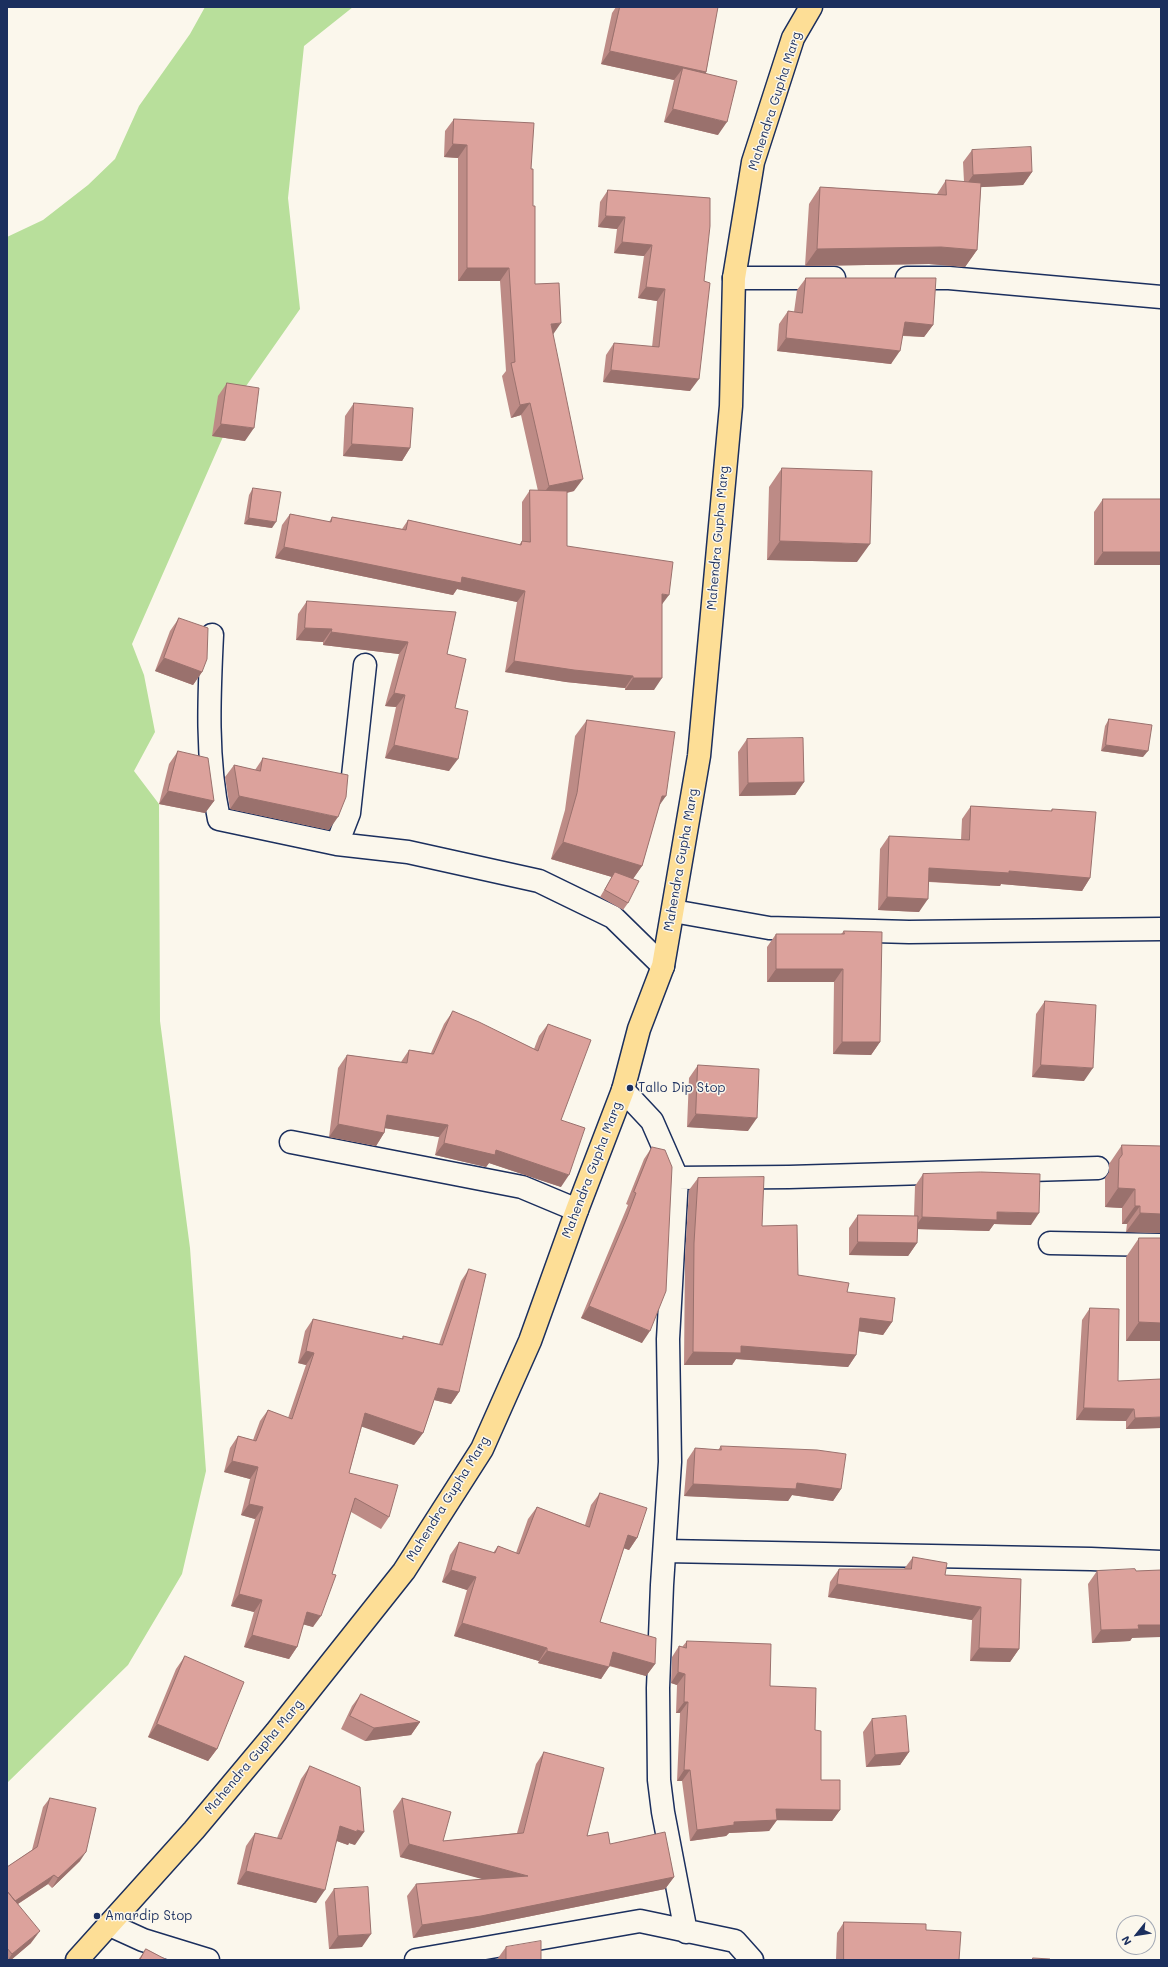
<!DOCTYPE html>
<html>
<head>
<meta charset="utf-8">
<style>
  body { margin:0 }
  #map { position:relative; width:1168px; height:1967px; overflow:hidden; background:#fbf7ec; font-family:Mali,sans-serif }
  canvas { display:block }
  .frame { position:absolute; inset:0; border:8px solid #1b2f5e; pointer-events:none }
  .north { position:absolute; left:1116px; top:1915px; width:40px; height:40px; box-sizing:border-box; background:#fbf7ec; border:1px solid #a1a7b3; border-radius:50%; rotate:240deg; font-size:11px; font-weight:700; line-height:16px; text-align:center; color:#1b2f5e }
  .north::after { content:''; display:block; margin:auto; width:14px; height:18px; background:#1b2f5e; clip-path:polygon(50% 0,100% 100%,50% 72%,0 100%) }
</style>
</head>
<body>
<div id="map">
<canvas width="1168" height="1967"></canvas>
<div class="frame"></div>
<div class="north">N</div>
</div>
<script>
const c = document.querySelector('canvas').getContext('2d');
c.lineJoin = 'round';
function fill(path, color) {
  c.fillStyle = color;
  c.fill(path, 'evenodd');
}
function stroke(path, color, width, dash) {
  c.strokeStyle = color;
  c.lineWidth = width;
  c.lineCap = dash ? 'butt' : 'round';
  c.setLineDash(dash || []);
  c.stroke(path);
}
function drawText(font, color, halo, rows, align = 'center') {
  c.font = font + ' Mali,sans-serif';
  c.lineWidth = 3;
  c.setLineDash([]);
  c.textBaseline = 'middle';
  c.strokeStyle = halo;
  c.fillStyle = color;
  for (const [text, x, y, turn = 0] of rows) {
    c.save();
    c.translate(x, y);
    c.rotate((+turn || 0) * Math.PI / 180);
    c.textAlign = isNaN(turn) ? turn : align;
    if (halo) c.strokeText(text, 0, 0);
    c.fillText(text, 0, 0);
    c.restore();
  }
}
fill(new Path2D(`
  M205 7H353L304 46 288 198 300 309 244 389 132 644 144 675 155 732 134 771 159 804 160 1021 190 1248 206 1471 182 1574 128 1665 7 1783V237L43 220 88 185 115 159 139 106 190 34Z`), '#b8df9b');
const street = new Path2D(`
  M734 278H834
  M907 278H949L1161 297
  M212 635C209 696 206 759 219 819L337 844
  M365 665 349 813 337 844 408 852 539 881 613 917 663 966
  M673 911 769 928 909 932 1161 929
  M623 1090 652 1121 677 1178 668 1339 670 1462 662 1585 658 1688 659 1780 663 1812 686 1932
  M291 1142 522 1187 577 1210
  M677 1178 789 1177 1098 1168
  M1050 1243 1161 1245
  M665 1551 1091 1559 1161 1562
  M110 1925 143 1940 208 1960
  M416 1960 640 1921 735 1941 752 1960`);
const primary = new Path2D(`
  M77 1960 194 1830 276 1732 404 1571 482 1449 530 1341 577 1210 623 1090 639 1029 663 966 699 756 731 406 734 278 753 162 793 38 811 7`);
stroke(street, '#1b2f5e', 25);
stroke(primary, '#1b2f5e', 25);
stroke(street, '#fbf7ec', 22);
stroke(primary, '#fdde96', 22);
fill(new Path2D(`
  M616 7H719L717 9 706 73 718 135 664 122 674 80 601 64 612 13Z
  M454 119 531 169 535 284 553 335 574 491 567 493V546L662 604 654 690H625V688L566 682 505 672 517 602 457 589 453 595 275 558 282 525 290 514 329 522 332 517 402 529 408 520 519 545 522 541V502L530 490 538 491 521 415 511 418 502 376 506 371 500 281H458V158L444 157 445 131Z
  M972 150 1032 172 1023 185 981 187 977 250 965 267 929 264 805 266 809 204 820 187 937 194 946 180 964 182 963 162Z
  M608 190 710 198 690 391 603 382 606 355 614 343 652 347 657 301 638 298 644 256 614 253 617 229 598 227 600 202Z
  M806 278 933 325 924 337 903 336 891 364 777 351 779 324 788 311 794 312 797 290Z
  M227 383 245 441 212 436 218 396Z
  M354 403 410 448 402 461 343 456 345 416Z
  M782 468 857 562 767 560 769 487Z
  M253 488 272 528 244 524 249 495Z
  M1103 499H1161L1094 565V512Z
  M307 601 447 654 455 708 449 771 385 758 396 707 385 706 399 654 323 645V642L296 640 298 614Z
  M179 618 202 672 193 685 155 671 170 631Z
  M1109 719 1143 757 1101 751 1105 726Z
  M587 720 659 806 642 866 633 879 628 903 623 910 600 897 612 877 551 859 565 810 575 736Z
  M747 739 804 782 795 795 739 796 738 752Z
  M178 751 214 801 205 813 159 804 169 764Z
  M263 758 329 830 230 809 225 777 234 765 255 770Z
  M971 806 1051 811 1052 809 1090 878 1082 891 1001 884 1000 886 929 882 919 912 878 910 880 849 889 836 961 840 962 819Z
  M844 931 880 1042 871 1055 833 1054 834 982H767V947L776 934H841Z
  M1045 1001 1084 1081 1032 1077 1036 1014Z
  M453 1011 534 1049 539 1036 548 1024 561 1120V1187L489 1163 486 1167 435 1155 439 1137 385 1128 384 1133 376 1146 329 1137 338 1068 347 1055 401 1062 409 1050 431 1053 444 1024Z
  M698 1065 748 1131 687 1127 689 1078Z
  M1122 1145 1161 1146V1233L1126 1232 1127 1224H1122V1208L1105 1207V1178L1109 1172V1164Z
  M652 1147 642 1343 581 1318 618 1229 628 1205 626 1204 644 1159Z
  M923 1174 1031 1225 994 1224 989 1231 918 1229 917 1243 908 1256 849 1255V1228L858 1215 914 1216 915 1186Z
  M698 1178 762 1226 798 1275 847 1292 892 1322 883 1335 858 1331 856 1355 848 1367 736 1359 732 1365H684L685 1255 689 1190Z
  M1139 1238H1161V1341H1126V1257Z
  M469 1269 459 1392 451 1404 434 1400 423 1433 414 1445 362 1426 349 1473 389 1517 381 1529 351 1512 313 1627 303 1624 297 1647 289 1659 244 1647 254 1612 231 1606 255 1519 241 1515 250 1479 224 1472 230 1448 238 1436 253 1440 260 1421 268 1410 288 1418 306 1365 298 1363 305 1331 313 1319 402 1339 403 1336 439 1344 461 1281Z
  M1090 1308 1118 1381 1161 1428 1126 1429V1421L1076 1420 1082 1320Z
  M721 1446 841 1489 833 1501 792 1495 788 1501 684 1496 687 1460 695 1448 718 1450Z
  M600 1493 637 1538 629 1550 624 1548 600 1622 655 1664 646 1676 609 1666 601 1679 538 1663 539 1661 454 1636 467 1590 442 1582 450 1555 459 1542 493 1553 498 1546 516 1553 528 1519 537 1507 585 1525 591 1505Z
  M913 1557 945 1575 1021 1579 1019 1649 1010 1662 970 1661 972 1620 828 1597 830 1582 839 1569H904Z
  M1097 1571H1136L1132 1638 1130 1641 1092 1643 1088 1584Z
  M687 1641 770 1686 815 1730 821 1780 840 1810 832 1821 777 1820 769 1831 729 1833 726 1836 690 1841 682 1781H677L680 1713H676L677 1685 671 1683 672 1657 679 1646 682 1647Z
  M185 1656 217 1749 208 1761 148 1737 176 1669Z
  M361 1694 420 1722 411 1735 365 1741 341 1729 352 1706Z
  M872 1719 909 1752 900 1765 866 1767 863 1732Z
  M544 1752 587 1836 610 1844 674 1877 665 1889 472 1928 413 1938 407 1896 416 1884 484 1879 400 1857 393 1811 402 1798 443 1841 517 1833 536 1764Z
  M310 1766 355 1845 349 1843 348 1845 337 1841 316 1903 237 1884 246 1846 255 1833 277 1838 301 1779Z
  M50 1798 80 1861 52 1888 48 1884 18 1904 31 1943 11 1960H7V1867L32 1850 43 1807Z
  M334 1889 362 1947 329 1949 325 1902Z
  M844 1922 926 1930 959 1960H836L837 1933Z
  M506 1947 541 1960H498V1958Z
  M146 1949 167 1960H138Z`), '#bd8b86');
fill(new Path2D(`
  M610 51 706 72 697 85 683 68 674 80 601 64Z
  M673 109 727 122 718 135 664 122Z
  M453 144 467 145 458 158 444 157Z
  M1032 172 1023 185 964 188 973 175Z
  M606 216 625 217 617 229 598 227Z
  M622 242 652 245 644 256 614 253Z
  M941 247 977 250 965 267 929 264 805 266 817 249Z
  M467 268H509L500 281H458Z
  M646 287 665 289 657 301 638 298Z
  M905 322 933 325 924 337 896 335Z
  M561 323 552 336 551 324Z
  M786 338 900 351 891 364 777 351Z
  M611 370 699 379 690 391 603 382Z
  M530 403 521 415 511 418 520 405Z
  M221 424 254 428 245 441 212 436Z
  M352 444 410 448 402 461 343 456Z
  M583 479 574 491 540 498 549 486Z
  M249 518 276 522 272 528 244 524Z
  M780 541 870 544 857 562 767 560Z
  M284 547 462 577 525 591 517 602 457 589 453 595 275 558Z
  M1103 552H1161V565H1094Z
  M662 594 669 595 660 607Z
  M305 628 332 629 323 642 296 640Z
  M331 632 408 642 399 654 323 645Z
  M164 658 202 672 193 685 155 671Z
  M514 661 633 676 625 688 566 682 505 672Z
  M633 678H662L654 690H625Z
  M394 693 405 695 396 707 385 706Z
  M394 745 458 759 449 771 385 758Z
  M1106 745 1148 751 1143 757 1101 751Z
  M804 782 795 795 739 796 748 783Z
  M168 791 214 801 205 813 159 804Z
  M239 796 338 817 329 830 230 809Z
  M662 796H666L654 813Z
  M563 842 642 866 630 883 615 872 612 877 551 859Z
  M929 868 1009 871 1090 878 1082 891 1001 884 1000 886 920 881Z
  M887 897 928 899 919 912 878 910Z
  M776 969H843L834 982H767Z
  M842 1042H880L871 1055 833 1054Z
  M1041 1065 1093 1068 1084 1081 1032 1077Z
  M696 1114 757 1118 748 1131 687 1127Z
  M387 1115 448 1125 439 1137 378 1127Z
  M338 1124 384 1133 376 1146 329 1137Z
  M444 1143 496 1150 569 1175 561 1187 489 1163 486 1167 435 1155Z
  M1118 1188 1135 1189 1122 1208 1105 1207Z
  M1135 1206H1140L1127 1224H1122Z
  M997 1212 1039 1213 1031 1225 994 1224 989 1231 914 1229 922 1217Z
  M1140 1213 1161 1214V1233L1126 1232Z
  M858 1242 917 1243 908 1256 849 1255Z
  M589 1306 650 1331 642 1343 581 1318Z
  M860 1318 892 1322 883 1335 851 1330Z
  M1139 1322 1161 1323V1341H1126Z
  M741 1346 856 1355 848 1367 736 1359 732 1365H684L693 1352Z
  M306 1351 314 1353 306 1365 298 1363Z
  M438 1388 459 1392 451 1404 430 1399Z
  M1084 1408 1134 1409 1126 1421 1076 1420Z
  M365 1413 423 1433 414 1445 357 1425Z
  M1161 1417V1428L1126 1429 1135 1418Z
  M232 1461 258 1467 250 1479 224 1472Z
  M797 1483 841 1489 833 1501 792 1495 788 1501 684 1496 693 1484Z
  M249 1504 263 1507 255 1519 241 1515Z
  M628 1535 637 1538 629 1550 620 1547Z
  M451 1570 476 1577 467 1590 442 1582Z
  M837 1584 981 1607 972 1620 828 1597Z
  M239 1594 262 1600 254 1612 231 1606Z
  M307 1612 321 1616 313 1627 298 1623Z
  M462 1623 547 1648 539 1661 454 1636Z
  M1138 1625H1161V1637L1132 1638 1130 1641 1092 1643 1101 1630Z
  M252 1635 297 1647 289 1659 244 1647Z
  M979 1648 1019 1649 1010 1662 970 1661Z
  M547 1651 609 1667 601 1679 538 1663Z
  M613 1652 655 1664 646 1676 604 1664Z
  M678 1672 685 1674 677 1685 671 1683Z
  M684 1702H688L680 1713H676Z
  M420 1722 411 1735 365 1741 374 1728Z
  M157 1724 217 1749 208 1761 148 1737Z
  M909 1752 900 1765 866 1767 875 1755Z
  M684 1770H690L682 1781H677Z
  M776 1809 840 1810 832 1821 769 1820Z
  M777 1820 769 1831 729 1833 726 1836 690 1841 697 1830 734 1822Z
  M340 1826 364 1832 355 1845 349 1843 348 1845 331 1839Z
  M409 1844 528 1876 519 1889 400 1857Z
  M86 1852 80 1861 52 1888 58 1878Z
  M246 1871 325 1890 316 1903 237 1884Z
  M54 1875 48 1884 7 1911 13 1902Z
  M674 1877 665 1889 472 1928 413 1938 422 1925Z
  M40 1931 31 1943 11 1960H8L12 1954Z
  M371 1934 362 1947 329 1949 338 1936Z`), '#9a716d');
const building = new Path2D(`
  M620 7H718L706 72 610 51Z
  M683 68 737 81 727 122 673 109Z
  M454 119 534 123 531 169H533V206H535V284L559 283 561 323 551 324 583 479 549 486 530 403 520 405 511 363 515 362 509 268H467V145L453 144Z
  M1031 147 1032 172 973 175 972 150Z
  M946 180 981 183 977 250 941 247 817 249 820 187 946 195Z
  M608 190 710 198V226L704 281 710 283 699 379 611 370 614 343 659 347 665 289 646 287 652 245 622 242 625 217 606 216Z
  M806 278H936L933 325 905 322 900 351 786 338 788 311 802 313Z
  M227 383 259 388 254 428 221 424Z
  M354 403 413 408 410 448 352 444Z
  M782 468 872 471 870 544 780 541Z
  M253 488 281 492 276 522 249 518Z
  M530 490 567 491V546L673 562 669 595 662 594V678H633V676L574 670 514 661 525 591 462 577 461 583 284 547 290 514 331 522 332 517 406 530 408 520 521 545 522 541 530 542Z
  M1103 499H1161V552H1103Z
  M307 601 456 612 447 654 466 659 455 708 468 711 458 759 394 745 405 695 394 693 408 642 331 632 332 629 305 628Z
  M179 618 208 628 207 659 202 672 164 658Z
  M1109 719 1152 725 1148 751 1106 745Z
  M587 720 675 732 666 796H662L642 866 563 842 577 793Z
  M803 738 804 782 748 783 747 739Z
  M178 751 208 758 214 801 168 791Z
  M263 758 348 775 346 797 338 817 239 796 234 765 260 771Z
  M971 806 1052 811V809L1096 812 1090 878 1009 871V873L929 868 928 899 887 897 889 836 969 840Z
  M615 872 639 881 628 903 605 890Z
  M844 931 882 932 880 1042H842L843 969H776V934H844Z
  M1045 1001 1096 1005 1093 1068 1041 1065Z
  M453 1011 479 1022 538 1051 548 1024 591 1040 561 1120 585 1128 569 1175 496 1150 495 1155 444 1143 448 1125 387 1115 384 1133 338 1124 347 1055 407 1063 409 1050 433 1054Z
  M698 1065 759 1069 757 1118 696 1114Z
  M1122 1145 1161 1146V1214L1140 1213V1206H1135V1189L1118 1188 1119 1159 1122 1155Z
  M652 1147 665 1150 672 1167 666 1291 650 1331 589 1306 627 1217 636 1193 634 1192Z
  M981 1172 1040 1174 1039 1213 997 1212V1220L922 1217 923 1174Z
  M764 1177 762 1226 797 1225 798 1275 849 1283 847 1292 895 1298 892 1322 860 1318 856 1355 741 1346V1353L693 1352 694 1243 698 1178Z
  M858 1215 918 1216 917 1243 858 1242Z
  M1139 1238H1161V1323L1139 1322Z
  M469 1269 486 1274 459 1392 438 1388 423 1433 365 1413 349 1473 398 1485 389 1517 355 1498 332 1574 336 1575 321 1616 307 1612 297 1647 252 1635 262 1600 239 1594 263 1507 249 1504 258 1467 232 1461 238 1436 256 1441 268 1410 292 1419 314 1353 306 1351 313 1319 403 1339V1336L442 1345Z
  M1090 1308 1119 1309 1118 1381 1161 1379V1417L1135 1418 1134 1409 1084 1408Z
  M721 1446 817 1450 846 1454 841 1489 797 1483 796 1489 693 1484 695 1448 721 1450Z
  M600 1493 647 1508 637 1538 628 1535 600 1622 656 1638 655 1664 613 1652 609 1667 547 1651V1648L462 1623 476 1577 451 1570 459 1542 495 1553 498 1546 519 1554 537 1507 589 1527Z
  M913 1557 947 1563 945 1575 1021 1579 1019 1649 979 1648 981 1607 837 1584 839 1569H911Z
  M1135 1569 1136 1571 1161 1570V1625H1138L1139 1629 1101 1630 1097 1571Z
  M687 1641 771 1644 770 1686 816 1688 815 1730 821 1731V1780H840V1810L776 1809 777 1820 734 1822V1825L697 1830 690 1770H684L688 1702H684L685 1674 678 1672 679 1646 686 1648Z
  M185 1656 244 1682 217 1749 157 1724Z
  M361 1694 420 1722 374 1728 350 1716Z
  M906 1716 909 1752 875 1755 872 1719Z
  M544 1752 604 1768 587 1836 608 1832 610 1844 665 1832 674 1877 481 1916 422 1925 416 1884 528 1876 409 1844 402 1798 451 1812 443 1841 523 1833Z
  M310 1766 360 1787 364 1832 357 1830V1832L340 1826 325 1890 246 1871 255 1833 281 1839Z
  M50 1798 96 1808 86 1852 58 1878 54 1875 15 1901 7 1891V1867L37 1847Z
  M368 1887 371 1934 338 1936 334 1889Z
  M7 1891 40 1931 12 1954 7 1948Z
  M844 1922 926 1924V1930L961 1932 959 1960H844Z
  M541 1941V1960H506V1947Z
  M146 1949 167 1960H140Z
  M1033 1958 1050 1959V1960H1033Z`);
fill(building, '#dca29c');
stroke(building, '#9a716d', 1);
for (const [x, y, r, color] of [
  [630,1088,4,"#1b2f5e"],
  [97,1916,4,"#1b2f5e"]
]) {
  const dot = new Path2D();
  dot.arc(x, y, r, 0, 2 * Math.PI);
  c.fillStyle = color;
  c.fill(dot);
  stroke(dot, '#fbf7ec', 1.5);
}
drawText('13px', '#1b2f5e', '#fbf7ec', [
  ["Mahendra Gupha Marg",775,101,-72],
  ["Mahendra Gupha Marg",718,538,-85],
  ["Mahendra Gupha Marg",681,860,-80],
  ["Mahendra Gupha Marg",592,1170,-69],
  ["Mahendra Gupha Marg",448,1499,-58],
  ["Mahendra Gupha Marg",254,1757,-50]
]);
drawText('13px', '#1b2f5e', '#fbf7ec', [
  ["Tallo Dip Stop",638,1088],
  ["Amardip Stop",105,1916]
], 'left');
</script>
</body>
</html>
